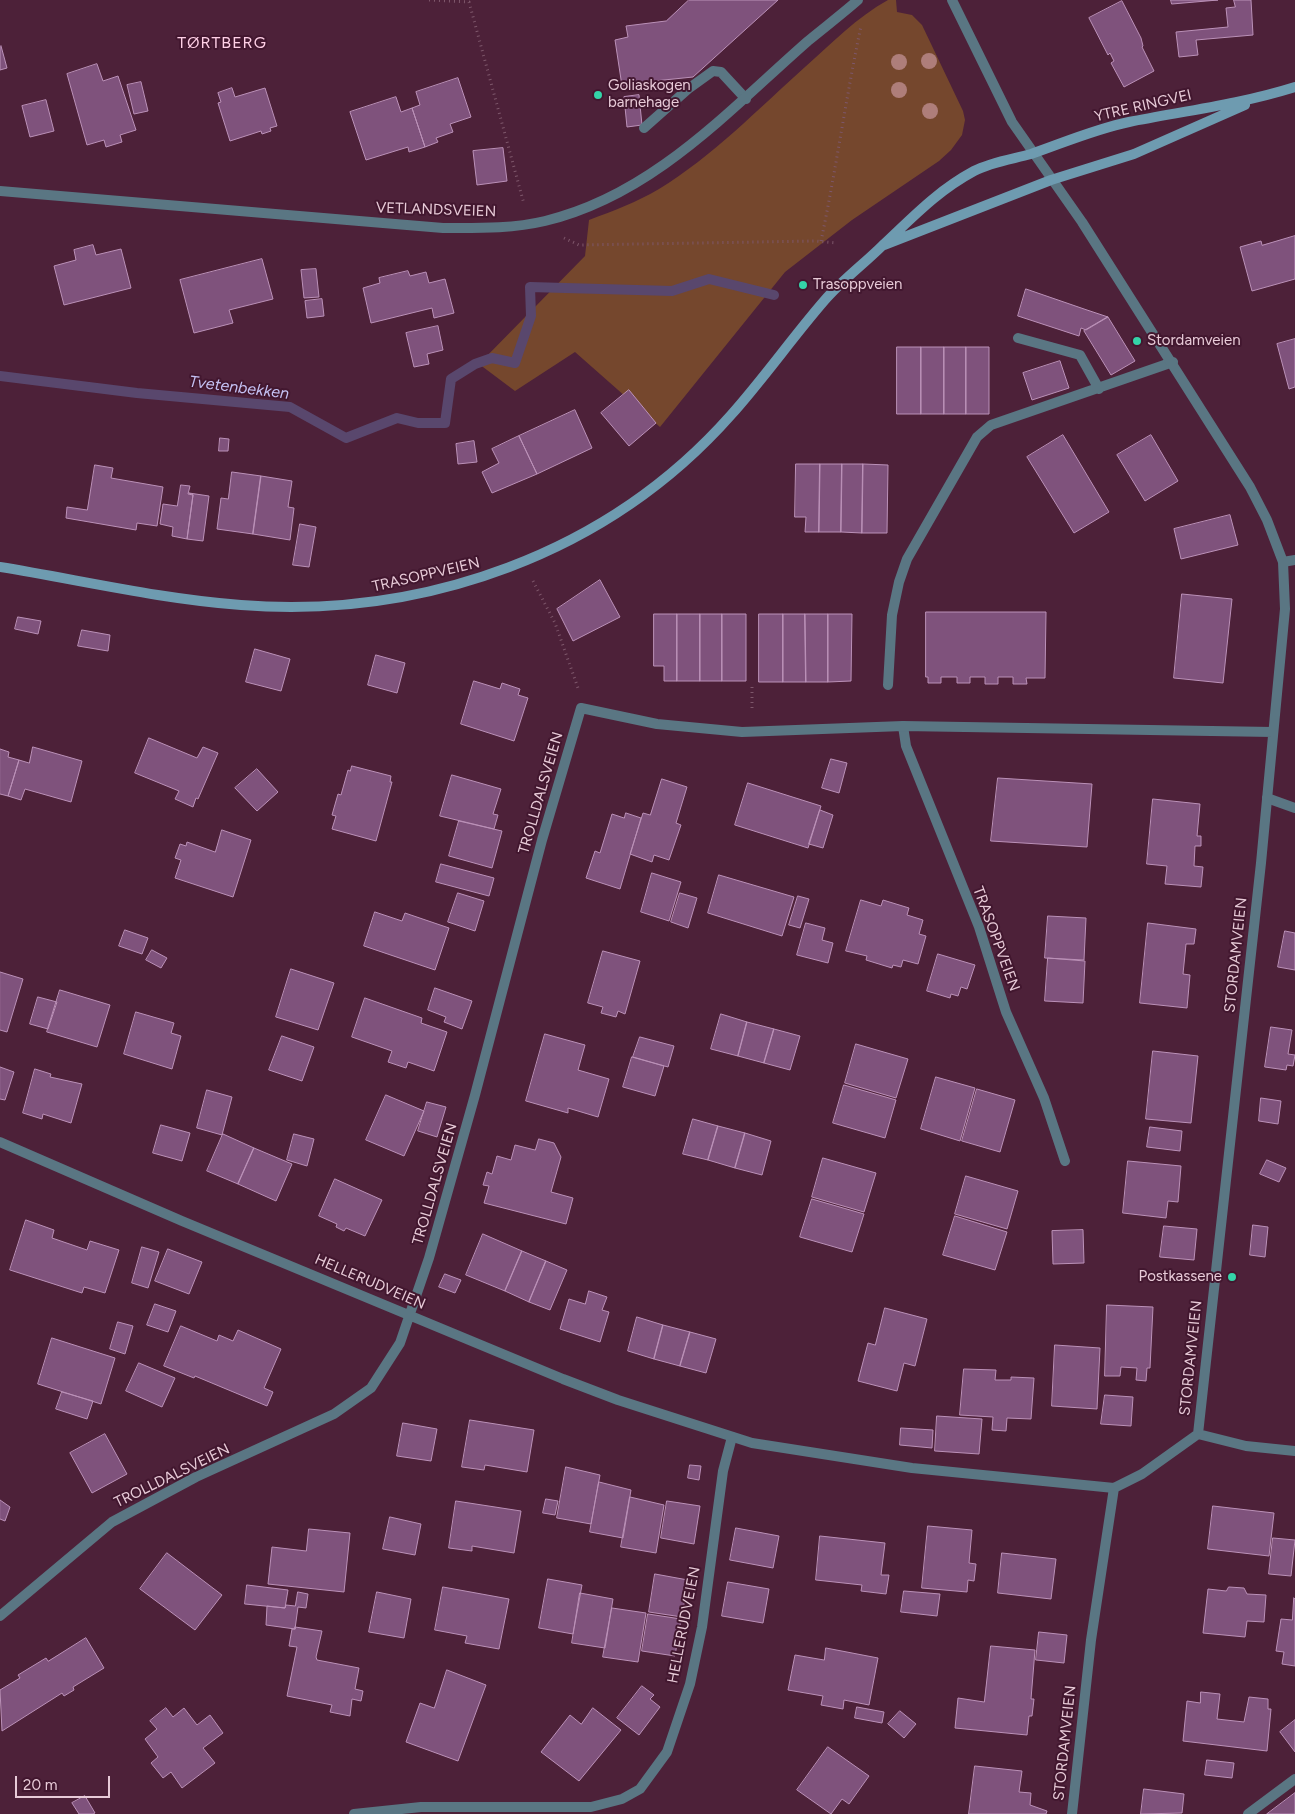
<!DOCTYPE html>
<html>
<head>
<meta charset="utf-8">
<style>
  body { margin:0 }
  #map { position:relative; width:1295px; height:1814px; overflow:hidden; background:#4d2139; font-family:Figtree,sans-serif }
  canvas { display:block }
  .scale { position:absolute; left:15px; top:1776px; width:95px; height:22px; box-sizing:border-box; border:2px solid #e8cbd8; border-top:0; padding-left:6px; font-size:15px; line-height:18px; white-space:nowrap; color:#e8cbd8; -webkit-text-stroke:4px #42172f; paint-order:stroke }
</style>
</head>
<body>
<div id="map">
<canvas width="1295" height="1814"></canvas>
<div class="scale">20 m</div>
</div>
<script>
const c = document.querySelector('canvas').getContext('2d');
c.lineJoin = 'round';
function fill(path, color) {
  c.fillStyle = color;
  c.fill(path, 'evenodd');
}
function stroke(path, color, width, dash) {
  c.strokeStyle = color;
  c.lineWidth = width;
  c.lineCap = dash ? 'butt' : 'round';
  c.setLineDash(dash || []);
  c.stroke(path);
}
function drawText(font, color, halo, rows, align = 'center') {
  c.font = font + ' Figtree,sans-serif';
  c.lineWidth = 4;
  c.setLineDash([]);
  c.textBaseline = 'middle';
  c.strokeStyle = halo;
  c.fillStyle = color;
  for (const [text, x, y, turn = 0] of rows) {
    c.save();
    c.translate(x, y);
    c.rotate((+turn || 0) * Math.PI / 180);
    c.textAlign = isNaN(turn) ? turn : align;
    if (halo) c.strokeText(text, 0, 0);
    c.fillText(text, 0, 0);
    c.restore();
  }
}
fill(new Path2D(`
  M888 0H896L897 12 912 15 922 25 963 111 965 120 962 135 951 150 939 161 852 220 785 272 660 427 575 352 515 391 479 364 585 256 589 220C613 211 637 202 659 189 713 156 758 109 805 67 831 44 857 17 888 0Z`), '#75472d');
stroke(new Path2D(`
  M0 376 137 393 290 407 346 438 397 418 418 423H445L451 379 475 364 492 358 515 363 531 316 530 287 672 291 709 279 774 295`), '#59476d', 10);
const building = new Path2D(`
  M689 0H778L693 77 654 81 655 86 635 88V84L622 86 615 40 628 37 626 26 666 21Z
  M1171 0H1218L1172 4Z
  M1234 0H1251L1253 35 1196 40 1198 55 1179 57 1176 32 1228 27 1226 8 1235 7Z
  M1122 1 1141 38 1143 46 1142 47 1154 71 1124 87 1111 63 1114 61 1110 53 1108 55 1089 18Z
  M1 46 7 68 0 70V47Z
  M97 64 103 81 118 76 136 130 120 135 122 142 106 147 104 140 87 145 67 74Z
  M458 78 471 117 450 124 453 132 436 138 438 142 425 147 412 108 420 105 416 92Z
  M141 82 148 111 134 114 127 85Z
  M232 88 235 97 265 88 277 126 270 128 271 131 262 134 261 131 230 141 218 103 221 102 218 93Z
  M639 95 642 125 627 127 624 97Z
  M396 97 401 112 412 108 425 147 409 152 408 147 366 160 350 112Z
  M46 100 54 131 30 137 22 106Z
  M503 148 507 181 477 185 473 151Z
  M1295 236V279L1252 291 1240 247 1261 241 1262 245Z
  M93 245 96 255 121 249 131 288 64 305 54 266 76 260 74 250Z
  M262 259 273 299 229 310 233 323 194 333 180 280Z
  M316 269 319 297 304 298 301 270Z
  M408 271 410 276 426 272 429 283 445 279 454 313 434 318 432 308 371 323 363 288 380 283 379 278Z
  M1026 289 1087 310 1108 317 1086 330 1081 328 1079 336 1018 316Z
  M322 299 324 316 307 318 305 301Z
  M1108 317 1135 361 1111 375 1084 331Z
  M438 326 443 350 427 354 429 364 414 367 406 333Z
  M1295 339V387L1289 389 1277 344Z
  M897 347H921V414H897Z
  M921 347H944V414H921Z
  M944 347H966V414H944Z
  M966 347H989V414H966Z
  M1060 361 1069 388 1032 400 1023 373Z
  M629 390 656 423 629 446 601 413Z
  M575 410 592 448 537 474 519 436Z
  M1063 435 1109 512 1074 533 1027 457Z
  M1151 435 1178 481 1145 501 1117 455Z
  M519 436 537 474 492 493 482 472 499 463 492 449Z
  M220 438 229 439 228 451H219Z
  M474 441 477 462 458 464 456 444Z
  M796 464H820L819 532H805L806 517H795Z
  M820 464H842L841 532H819Z
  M842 464H863L862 533 841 532Z
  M863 464 888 465 887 533H862Z
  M95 465 113 468 111 478 163 487 157 526 137 523 136 530 66 518 67 507 87 510Z
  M232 472 261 476 253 534 217 529 221 498 228 499Z
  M261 476 292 481 288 507 294 508 290 540 253 534Z
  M181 485 190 486 188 494 193 495 187 539 172 536 173 527 160 524 163 504 177 506Z
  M189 493 209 496 203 541 187 539 193 495Z
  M1230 515 1238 545 1181 559 1174 529Z
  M300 524 316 527 309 567 293 565Z
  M600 580 620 617 573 641 557 609Z
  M1182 594 1232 599 1223 683 1174 678Z
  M926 612H1046L1045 678H1026L1027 684H1013V677H998V684H985V677H970V683H957V677H941V683H928V677H926Z
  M654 614H677V681H664V666H654Z
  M677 614H700V681H677Z
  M700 614H722V681H700Z
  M722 614H746V681H722Z
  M759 614H783V682H759Z
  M783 614H805L806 682H783Z
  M805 614H828V682H806Z
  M828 614H852L851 681 828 682Z
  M18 617 41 621 38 634 15 629Z
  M82 630 110 635 108 651 78 646Z
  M255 649 290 659 281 691 246 682Z
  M376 655 405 663 397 693 368 685Z
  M474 681 500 689 502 683 520 689 518 695 528 698 514 741 461 724Z
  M149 738 197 758 203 747 218 753 198 799 196 798 193 807 175 799 179 791 135 773Z
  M33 747 82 761 71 802 25 789 21 800 8 796 19 760 29 763Z
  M0 749 9 752 8 757 19 760 8 796 0 794Z
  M831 759 847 763 839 793 822 788Z
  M352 766 391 776 390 782H392L376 841 332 829 336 816 332 815 338 794 341 795 348 770 350 771Z
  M257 769 278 792 257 811 235 788Z
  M452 775 501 789 493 814 498 815 494 829 440 816Z
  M998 778 1092 784 1087 847 991 841Z
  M662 779 687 787 676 823 681 825 669 860 654 855 652 862 630 854 643 813 650 815Z
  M748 783 821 806 808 848 735 825Z
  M1153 799 1200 804 1197 836H1201V846H1195L1194 866 1203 867 1201 887 1165 884 1167 866 1147 864Z
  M820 810 833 815 823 848 809 844Z
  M626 813 641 818 620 889 586 878 595 851 600 853 612 814 624 818Z
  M459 821 502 831 492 868 449 856Z
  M222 830 251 840 233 897 175 878 181 860 175 858 180 844 186 846 187 842 215 852Z
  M441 864 494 878 489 896 436 882Z
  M652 873 681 882 669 921 641 912Z
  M719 875 794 897 782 936 708 913Z
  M458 893 484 901 475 931 448 922Z
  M680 893 697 898 688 928 671 922Z
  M798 896 809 899 800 928 789 925Z
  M861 900 881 906 883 900 909 908 907 915 923 920 919 934 926 936 918 964 903 960 901 967 893 965 892 968 866 960 867 956 846 951Z
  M375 912 402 921 405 913 449 928 435 970 364 946Z
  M1048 916 1086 918 1084 960 1045 958Z
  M806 923 825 928 822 940 833 943 828 963 797 955Z
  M1148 923 1196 929 1194 944H1186L1183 974 1190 975 1187 1008 1140 1003Z
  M125 930 148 938 142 954 119 946Z
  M1285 931 1295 933V970L1278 967Z
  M152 950 167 958 161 968 146 960Z
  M603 951 640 961 625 1014 618 1011 616 1017 601 1013 603 1007 588 1003Z
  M938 954 975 965 967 989 961 987 958 996 951 994 950 998 927 991Z
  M1048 958 1085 961 1083 1003 1045 1001Z
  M291 969 334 983 318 1030 276 1017Z
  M0 972 23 979 7 1032 0 1030Z
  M435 988 472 1001 462 1029 444 1022 446 1017 428 1010Z
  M60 990 110 1005 97 1047 47 1032Z
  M38 997 57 1002 48 1029 30 1024Z
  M365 998 422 1018 421 1023 447 1032 434 1071 408 1062 406 1068 388 1062 392 1051 352 1037Z
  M136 1012 174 1023 171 1033 181 1036 172 1069 124 1054Z
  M721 1014 747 1022 738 1056 711 1049Z
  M747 1022 774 1029 764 1063 738 1056Z
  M1271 1027 1292 1030 1288 1054 1295 1055 1293 1066 1287 1065 1286 1070 1265 1067Z
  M774 1029 800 1036 790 1070 764 1063Z
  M545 1034 585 1045 578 1070 609 1079 598 1117 568 1108V1113L526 1101Z
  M282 1036 314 1047 302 1081 269 1070Z
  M640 1037 674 1046 668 1067 633 1057Z
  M856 1044 908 1059 896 1098 845 1083Z
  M1153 1051 1198 1056 1191 1123 1146 1119Z
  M632 1057 664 1066 655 1096 623 1087Z
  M0 1067 14 1072 5 1100 0 1099Z
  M35 1069 51 1074 50 1077 82 1084 71 1123 43 1114 42 1119 23 1113Z
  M936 1077 975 1088 960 1141 921 1129Z
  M844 1085 896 1100 885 1138 833 1123Z
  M977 1089 1015 1100 1000 1152 962 1141Z
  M207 1090 232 1097 222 1135 197 1128Z
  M386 1095 424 1111 404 1156 366 1140Z
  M1261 1098 1281 1101 1278 1124 1259 1121Z
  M427 1102 446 1107 437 1137 418 1131Z
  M693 1119 718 1126 708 1160 683 1154Z
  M161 1125 190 1133 182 1161 153 1153Z
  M718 1126 745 1133 735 1168 708 1160Z
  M1150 1127 1182 1131 1180 1151 1147 1147Z
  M745 1133 771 1141 762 1175 735 1168Z
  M223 1134 254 1148 238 1184 207 1171Z
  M294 1134 314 1139 307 1166 287 1160Z
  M539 1139 554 1143 561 1157 551 1192 573 1198 566 1224 484 1203 489 1186 483 1185 487 1172 492 1174 497 1156 511 1160 515 1145 535 1150Z
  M254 1148 292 1164 276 1201 238 1184Z
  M823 1158 876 1173 864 1212 812 1197Z
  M1267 1160 1286 1168 1279 1182 1260 1174Z
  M1128 1161 1181 1166 1178 1202 1168 1201 1166 1218 1123 1213Z
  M966 1176 1018 1191 1007 1229 955 1214Z
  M335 1179 382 1200 365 1236 346 1228 344 1231 336 1227 337 1224 319 1216Z
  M812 1199 864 1214 852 1252 800 1237Z
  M955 1216 1007 1232 995 1270 943 1255Z
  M26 1220 54 1230 52 1238 87 1250 90 1241 119 1250 105 1293 84 1287 82 1293 10 1270Z
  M1253 1225 1268 1227 1265 1257 1250 1255Z
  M1164 1226 1197 1229 1194 1260 1160 1257Z
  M1083 1230 1084 1263 1053 1264 1052 1231Z
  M483 1234 522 1251 505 1291 466 1275Z
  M142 1247 159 1252 148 1288 132 1283Z
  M168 1249 202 1262 189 1294 155 1281Z
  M522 1251 546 1261 529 1302 505 1291Z
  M546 1261 567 1270 550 1310 529 1302Z
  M445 1274 461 1280 455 1293 439 1287Z
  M589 1291 607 1297 602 1310 609 1312 600 1342 560 1329 569 1299 585 1304Z
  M155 1304 176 1311 168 1332 147 1325Z
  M1107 1305 1153 1307 1150 1368H1147L1146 1381 1136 1380 1137 1368 1121 1367 1120 1376H1105Z
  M885 1308 927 1319 915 1366 904 1363 897 1391 858 1381 868 1343 875 1345Z
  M637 1317 663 1325 654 1359 628 1351Z
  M118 1322 133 1326 125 1354 110 1349Z
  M663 1325 690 1332 680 1366 654 1359Z
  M181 1326 217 1341 219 1335 233 1341 238 1330 281 1349 264 1388 273 1392 267 1406 195 1376 194 1378 164 1366Z
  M690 1332 716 1339 706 1373 680 1366Z
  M52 1338 115 1358 101 1404 38 1384Z
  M1055 1345 1100 1348 1097 1409 1052 1406Z
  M139 1363 175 1378 162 1407 126 1391Z
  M964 1369 996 1370 995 1380H1011V1377L1034 1378 1031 1419 1007 1418 1006 1431 992 1430 993 1417 960 1415Z
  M62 1392 93 1401 87 1419 56 1409Z
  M1105 1395 1133 1397 1131 1426 1101 1424Z
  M937 1416 982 1419 979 1454 935 1451Z
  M470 1420 534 1430 527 1472 485 1465 484 1470 462 1467Z
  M403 1423 437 1429 431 1461 397 1456Z
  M901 1428 933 1430 932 1448 900 1445Z
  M105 1434 127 1474 92 1493 70 1453Z
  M690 1465 701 1466 699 1480 688 1478Z
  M566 1467 600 1475 591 1524 557 1518Z
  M599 1482 631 1490 623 1538 590 1532Z
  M630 1497 664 1505 656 1553 621 1547Z
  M546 1499 558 1501 555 1515 543 1513Z
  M0 1500 10 1507 5 1521 0 1519Z
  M456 1501 521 1511 514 1553 472 1546V1551L449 1548Z
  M667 1501 700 1506 694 1544 661 1538Z
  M1213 1506 1274 1513 1269 1556 1208 1549Z
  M390 1517 421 1524 415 1555 383 1549Z
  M928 1526 972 1530 969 1563 976 1564 974 1581 968 1580 967 1592 922 1588Z
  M736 1528 779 1536 773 1568 730 1560Z
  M309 1529 350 1533 344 1592 268 1584 272 1547 306 1551Z
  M820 1536 885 1543 881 1575H889L886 1594 861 1591 862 1585 816 1580Z
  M1273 1538 1295 1540 1291 1576 1269 1574Z
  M167 1553 222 1595 195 1630 140 1589Z
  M1002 1553 1056 1559 1051 1599 998 1593Z
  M655 1574 688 1580 682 1617 649 1612Z
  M548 1579 582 1585 573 1634 539 1628Z
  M728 1582 769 1589 763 1623 722 1616Z
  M247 1585 288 1590 285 1608 245 1604Z
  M443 1587 509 1599 499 1649 465 1643 467 1636 435 1630Z
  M1229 1587 1244 1588 1247 1594 1266 1595 1264 1622 1247 1621 1245 1637 1203 1633 1208 1589 1226 1591Z
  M904 1591 940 1594 937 1616 901 1612Z
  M298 1592 308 1594 306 1608 298 1607 295 1629 266 1625 267 1606 285 1608 286 1605 295 1606Z
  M377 1592 411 1599 404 1638 369 1632Z
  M580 1593 613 1599 605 1648 572 1643Z
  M1294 1598 1295 1599V1666L1282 1664 1284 1652 1276 1651 1281 1619 1292 1620Z
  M612 1608 646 1613 638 1662 603 1657Z
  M648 1614 681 1619 675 1656 642 1651Z
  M295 1627 322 1631 316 1657 317 1660 359 1668 355 1689 363 1691 361 1701 352 1699 350 1716 330 1712 332 1705 287 1696 297 1647 289 1646 292 1629H295Z
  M1039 1632 1067 1635 1064 1663 1036 1660Z
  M86 1638 104 1668 73 1687 74 1690 64 1696 62 1693 2 1731 0 1690 20 1678 18 1675 46 1658 48 1661Z
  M991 1646 1035 1650 1031 1699H1034L1032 1716H1029L1027 1735 955 1728 958 1698 984 1702Z
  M826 1648 878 1658 869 1705 844 1700 843 1709 821 1705 823 1696 788 1690 795 1655 824 1660Z
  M447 1670 486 1685 458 1761 406 1742 420 1703 434 1708Z
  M642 1686 654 1695 650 1699 660 1707 639 1735 617 1718Z
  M1201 1692 1220 1694 1217 1719 1244 1722 1249 1697 1268 1699V1709H1271L1267 1751 1183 1741 1187 1701 1200 1703Z
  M857 1707 884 1712 882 1723 855 1718Z
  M166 1708 173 1717 184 1708 197 1725 210 1715 223 1733 203 1748 215 1763 182 1788 171 1772 163 1778 151 1763 158 1757 145 1739 157 1729 150 1721Z
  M593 1708 621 1730 579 1781 541 1752 570 1715 581 1724Z
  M900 1711 916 1724 904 1738 888 1724Z
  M1295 1720V1752L1280 1732Z
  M828 1747 869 1776 849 1804 842 1799 831 1814 797 1790Z
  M1207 1760 1234 1763 1232 1778 1205 1775Z
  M975 1766 1022 1771 1019 1792 1031 1793 1030 1805 1047 1811 1046 1814H969Z
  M1144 1789 1184 1794 1182 1813 1141 1814Z
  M1295 1793V1814H1267Z
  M85 1796 95 1813 93 1814H79L72 1803Z`);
fill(building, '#7f527c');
stroke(building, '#bb91b8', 1);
stroke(new Path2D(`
  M429 0 469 2 524 204
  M564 238 579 245 815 241 837 243
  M821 241C836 170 846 97 861 26
  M533 581 555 623 578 688
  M752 687V712`), '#7e576b', 3, [1, 4]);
stroke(new Path2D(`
  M644 128 688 89 713 71 721 72 746 99
  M1018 338 1080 355 1099 389
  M888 685 892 615 899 582 907 559 977 437 991 425 1173 362
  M903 726 906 746 979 927 1006 1012 1044 1098 1065 1161
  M1267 798 1295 808
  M354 1814 421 1807H591L622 1799 640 1789 667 1752 690 1684 702 1627 723 1471 732 1437
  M1248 1814 1295 1779`), '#5a7683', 10);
stroke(new Path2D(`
  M0 191 443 228C477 228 511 229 545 221 653 195 728 111 808 41 825 27 842 14 858 0
  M1283 562 1295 560
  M0 1142 182 1221 563 1379 618 1400 752 1443 912 1468 1114 1488 1142 1474 1198 1434 1261 863 1285 609 1283 562 1267 520 1250 487 1082 222 1012 122 952 0
  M1198 1434 1246 1446 1295 1451
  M0 1616 112 1522 196 1477 334 1414 371 1388 400 1343 429 1258 475 1095 542 840 581 708 657 724 742 732 903 726 1273 732
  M1072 1814 1091 1640 1114 1488`), '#5a7683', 10);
stroke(new Path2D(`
  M884 245 1051 180 1134 154 1245 105
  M0 567C80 580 160 599 241 605 424 619 608 554 731 415 764 378 792 338 824 301 842 280 864 264 883 245 913 217 937 191 974 171 991 162 1013 159 1031 154 1063 143 1095 129 1129 122 1185 111 1241 104 1295 87`), '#6e9bb0', 10);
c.fillStyle = '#ae7e7a';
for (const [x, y] of [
  [929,61],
  [899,62],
  [899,90],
  [930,111]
]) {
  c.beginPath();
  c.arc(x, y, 8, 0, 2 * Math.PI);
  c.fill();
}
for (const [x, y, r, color] of [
  [598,95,5,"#34d4a8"],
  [803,285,5,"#34d4a8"],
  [1137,341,5,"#34d4a8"],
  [1232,1277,5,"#34d4a8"]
]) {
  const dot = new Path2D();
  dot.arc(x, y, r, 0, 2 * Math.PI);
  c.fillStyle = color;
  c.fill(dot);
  stroke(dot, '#42172f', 2);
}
drawText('15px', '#e8cbd8', '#42172f', [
  ["Goliaskogen",608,86],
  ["barnehage",608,103],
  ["Trasoppveien",813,285],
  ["Stordamveien",1147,341],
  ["Postkassene",1222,1277,"right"]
], 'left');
drawText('15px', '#e8cbd8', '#42172f', [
  ["YTRE RINGVEI",1143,106,-13],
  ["VETLANDSVEIEN",436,210,2],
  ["TRASOPPVEIEN",426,575,-13],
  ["TROLLDALSVEIEN",541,793,-74],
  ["TRASOPPVEIEN",996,939,70],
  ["STORDAMVEIEN",1236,955,-84],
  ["TROLLDALSVEIEN",435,1184,-74],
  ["HELLERUDVEIEN",370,1282,23],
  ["STORDAMVEIEN",1191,1358,-84],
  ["TROLLDALSVEIEN",172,1476,-26],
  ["HELLERUDVEIEN",684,1625,-79],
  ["STORDAMVEIEN",1065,1743,-84]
]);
c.letterSpacing = '1px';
drawText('16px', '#ffd0e6', '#42172f', [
  ["TØRTBERG",222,43]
]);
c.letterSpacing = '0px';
drawText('italic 16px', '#c4c0f2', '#42172f', [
  ["Tvetenbekken",239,388,7]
]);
</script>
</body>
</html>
